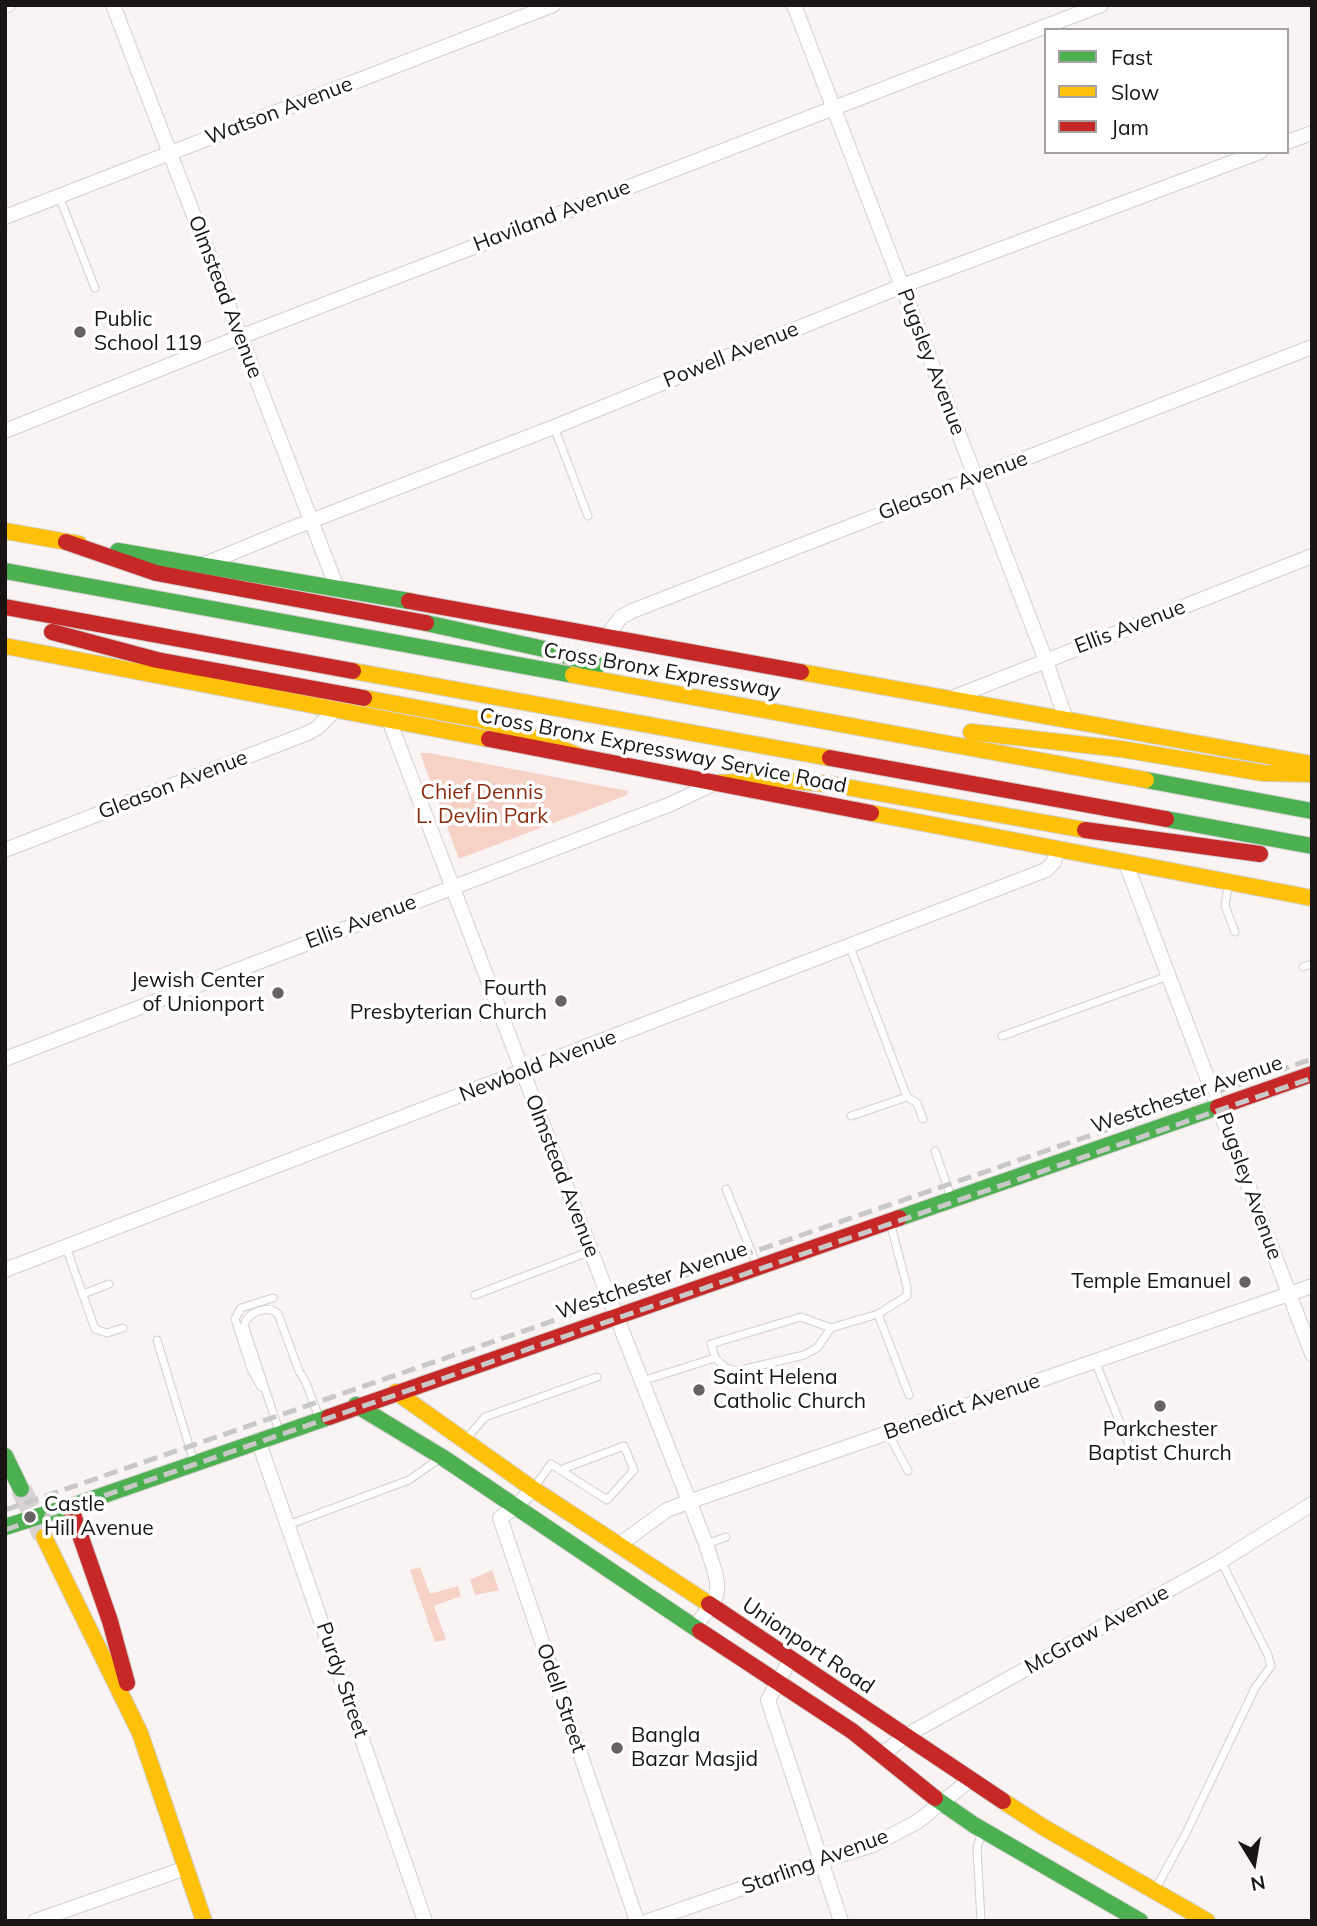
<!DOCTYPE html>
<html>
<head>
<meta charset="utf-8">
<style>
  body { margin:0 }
  #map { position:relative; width:1317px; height:1926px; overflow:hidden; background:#f9f4f3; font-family:Mulish,sans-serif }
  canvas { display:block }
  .frame { position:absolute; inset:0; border:7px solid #181514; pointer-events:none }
  .legend { position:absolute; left:1044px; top:28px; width:245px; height:126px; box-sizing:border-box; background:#fff; border:2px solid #a3a1a1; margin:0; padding:9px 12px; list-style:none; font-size:21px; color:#181514 }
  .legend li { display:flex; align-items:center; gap:14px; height:35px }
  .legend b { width:35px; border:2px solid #a3a1a1 }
  .north { position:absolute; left:1219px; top:1828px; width:70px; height:70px; -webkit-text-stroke:5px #fff; paint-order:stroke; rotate:169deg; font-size:19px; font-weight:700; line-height:28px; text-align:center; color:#181514 }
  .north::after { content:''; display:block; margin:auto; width:24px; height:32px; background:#181514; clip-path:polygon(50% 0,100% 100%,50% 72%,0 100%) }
</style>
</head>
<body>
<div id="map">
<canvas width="1317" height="1926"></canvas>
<div class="frame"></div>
<ul class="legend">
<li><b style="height:9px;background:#4caf50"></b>Fast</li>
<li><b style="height:9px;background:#ffc107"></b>Slow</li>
<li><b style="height:9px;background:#c62828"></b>Jam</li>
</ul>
<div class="north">N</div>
</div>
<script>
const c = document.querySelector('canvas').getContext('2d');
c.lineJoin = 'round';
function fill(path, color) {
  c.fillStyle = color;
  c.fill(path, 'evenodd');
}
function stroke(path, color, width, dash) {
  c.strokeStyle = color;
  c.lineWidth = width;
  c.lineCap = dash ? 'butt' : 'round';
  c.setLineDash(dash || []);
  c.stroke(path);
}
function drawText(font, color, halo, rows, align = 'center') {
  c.font = font + ' Mulish,sans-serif';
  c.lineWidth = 7;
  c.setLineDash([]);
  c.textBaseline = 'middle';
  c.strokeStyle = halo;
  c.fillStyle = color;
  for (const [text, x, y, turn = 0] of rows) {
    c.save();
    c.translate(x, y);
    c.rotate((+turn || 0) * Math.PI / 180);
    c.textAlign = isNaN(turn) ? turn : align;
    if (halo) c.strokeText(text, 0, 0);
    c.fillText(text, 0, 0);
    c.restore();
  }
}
fill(new Path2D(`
  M420 753H429L628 791 627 795 459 859Z
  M420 1567 430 1594 458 1586 461 1596 434 1606 446 1640 435 1642 410 1570Z
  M492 1570 499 1590 475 1595 470 1580Z`), '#f6d1c6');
stroke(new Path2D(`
  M21 1489 44 1537`), '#d7d3d2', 21, [21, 10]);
const lane = new Path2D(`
  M59 196 95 288
  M554 427 588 516
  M1228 886 1225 906 1235 932
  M850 947 907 1097 917 1103 923 1119
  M1303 967 1312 964
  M1002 1036 1168 976
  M851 1116 907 1097
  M935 1151 951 1197
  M726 1189 756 1263
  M66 1247 95 1329 107 1333 123 1328
  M83 1294 109 1284
  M475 1295 591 1251
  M878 1314 909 1395
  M157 1340 194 1462
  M715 1358 726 1368 737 1371 804 1355 817 1348 831 1328
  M1095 1361 1133 1455
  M642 1381 715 1358 711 1344 801 1317 831 1328 878 1314 907 1296V1287L890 1222
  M261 1387 251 1369 235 1319 241 1308 273 1298
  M279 1431 244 1325C248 1312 268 1304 278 1314L299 1371 306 1383 319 1417
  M888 1433 908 1471
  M466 1439 485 1417 597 1377
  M535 1486 551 1464 607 1500 634 1470 624 1446 560 1470
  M288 1525 409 1480 439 1459
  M706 1544 726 1537
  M981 1834 977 1848 981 1921
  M1155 1890 1186 1833 1255 1688 1271 1666 1268 1655 1221 1561`);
const street = new Path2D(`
  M113 5 337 588
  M794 5 1046 661 1066 720
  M5 6 8 5
  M1287 142 1312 133
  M5 217 553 5
  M5 431 240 337 1101 5
  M205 564 290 529 554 427 902 286 1260 152
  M605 638 621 617 632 611 1312 347
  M952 698 1312 556
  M389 720 602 1280 706 1544C720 1589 726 1590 694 1627
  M5 850 308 733 317 728 335 710
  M1125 861 1312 1354
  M5 1059 671 804 715 783
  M5 1270 1046 870 1054 862 1058 849
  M258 1440 425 1921
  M533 1489 515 1507 500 1518 637 1921
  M620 1544 667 1510 688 1502 1312 1286
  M790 1660 768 1700 841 1921
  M882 1755 905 1736 1221 1561 1312 1504
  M35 1921 186 1868
  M648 1921 821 1861 873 1845 917 1822 970 1780`);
const fast = new Path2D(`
  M118 551 409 601
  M5 571 573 675
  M426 623 544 649 598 665
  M1146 780 1312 811
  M1166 819 1312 846
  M899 1218 1218 1107
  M356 1405 442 1457 700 1631
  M5 1456 21 1489
  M5 1527 78 1504 329 1417
  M935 1798 974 1825 1140 1921`);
const slow = new Path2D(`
  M5 531 79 544
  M5 646 489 739
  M353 671 830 758
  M801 672 1312 764
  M573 675 1146 780
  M364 698 482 720 516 730 579 756
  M971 732 1121 749 1263 773 1312 774
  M716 783 782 780 829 784 1085 830
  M871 813 1312 898
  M396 1392 533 1489 709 1604
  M44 1537 140 1733 204 1921
  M1003 1801 1043 1827 1207 1921`);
const jam = new Path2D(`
  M66 542 156 573 426 623
  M409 601 801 672
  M5 607 353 671
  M52 632 157 660 364 698
  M489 739 871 813
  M830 758 1166 819
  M1085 830 1260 854
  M1218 1107 1312 1074
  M329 1417 899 1218
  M70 1506 110 1621 127 1683
  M709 1604 1003 1801
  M700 1631 852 1731 935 1798`);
stroke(lane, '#d2cfce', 9);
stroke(street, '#d2cfce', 16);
stroke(fast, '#d2cfce', 18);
stroke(slow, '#d2cfce', 18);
stroke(jam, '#d2cfce', 18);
stroke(lane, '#fefdfd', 7);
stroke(street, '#fefdfd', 14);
stroke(fast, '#4caf50', 16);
stroke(slow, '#ffc107', 16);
stroke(jam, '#c62828', 16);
stroke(new Path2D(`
  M5 1510 1312 1059
  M5 1530 1312 1078`), '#c9c8c8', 5, [14, 7]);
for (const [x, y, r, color] of [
  [80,332,7,"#676362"],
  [278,993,7,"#676362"],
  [561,1001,7,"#676362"],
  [1245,1282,7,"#676362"],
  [699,1390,7,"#676362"],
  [1160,1406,7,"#676362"],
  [30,1517,7,"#676362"],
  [617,1748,7,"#676362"]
]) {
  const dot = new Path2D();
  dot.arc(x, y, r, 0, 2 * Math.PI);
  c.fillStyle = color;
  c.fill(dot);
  stroke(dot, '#fff', 2.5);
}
drawText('21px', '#181514', '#fff', [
  ["Watson Avenue",279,111,-21],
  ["Haviland Avenue",552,216,-21],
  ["Olmstead Avenue",225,297,69],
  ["Powell Avenue",731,355,-22],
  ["Pugsley Avenue",931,362,69],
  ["Gleason Avenue",953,486,-21],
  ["Ellis Avenue",1130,627,-21],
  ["Cross Bronx Expressway",662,671,10],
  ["Cross Bronx Expressway Service Road",663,751,11],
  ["Gleason Avenue",173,785,-21],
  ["Ellis Avenue",361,922,-21],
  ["Newbold Avenue",538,1066,-21],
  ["Westchester Avenue",1187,1095,-19],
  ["Olmstead Avenue",562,1176,69],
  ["Pugsley Avenue",1249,1186,70],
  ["Westchester Avenue",652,1281,-19],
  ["Benedict Avenue",962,1407,-19],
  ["McGraw Avenue",1097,1630,-29],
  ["Unionport Road",808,1646,34],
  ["Purdy Street",342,1680,71],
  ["Odell Street",561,1698,71],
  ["Starling Avenue",815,1862,-20]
]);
drawText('21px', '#181514', '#fff', [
  ["Public",94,320],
  ["School 119",94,344],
  ["Jewish Center",264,981,"right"],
  ["of Unionport",264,1005,"right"],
  ["Fourth",547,989,"right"],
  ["Presbyterian Church",547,1013,"right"],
  ["Temple Emanuel",1231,1282,"right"],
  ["Saint Helena",713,1378],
  ["Catholic Church",713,1402],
  ["Parkchester",1160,1430,"center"],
  ["Baptist Church",1160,1454,"center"],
  ["Castle",44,1505],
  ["Hill Avenue",44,1529],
  ["Bangla",631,1736],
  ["Bazar Masjid",631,1760]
], 'left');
drawText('21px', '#8a2e11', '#fff', [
  ["Chief Dennis",482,793],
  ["L. Devlin Park",482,817]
]);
</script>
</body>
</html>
